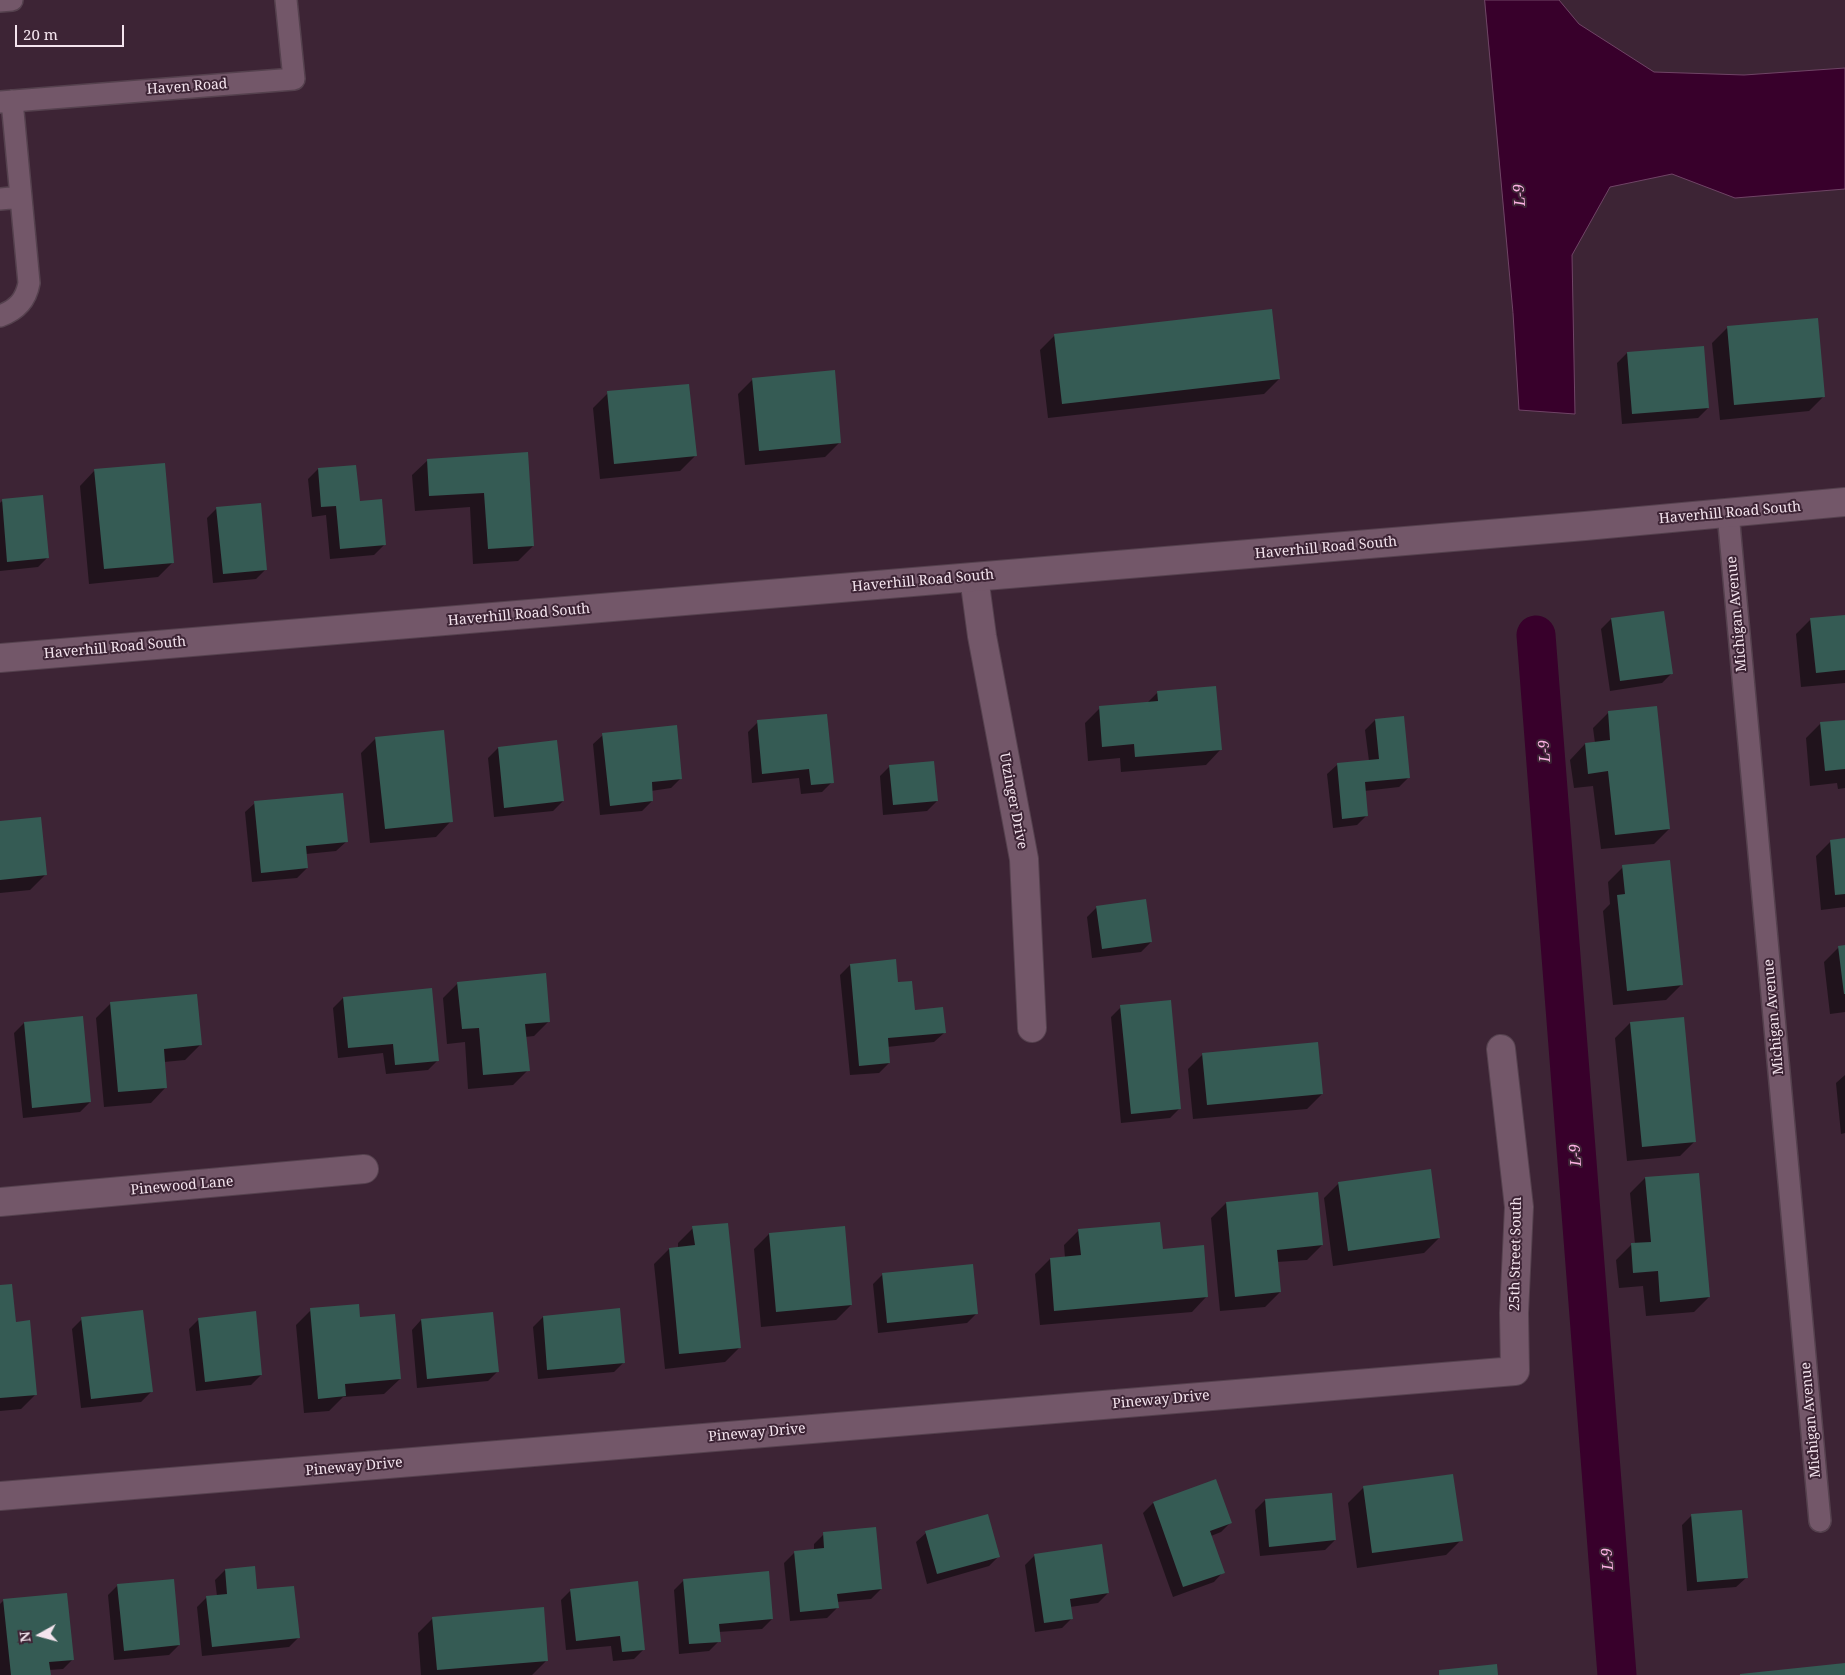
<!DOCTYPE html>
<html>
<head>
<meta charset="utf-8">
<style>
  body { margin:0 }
  #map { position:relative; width:1845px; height:1675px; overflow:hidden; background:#3d2435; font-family:"Noto Serif",serif }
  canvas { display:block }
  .north { position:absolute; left:15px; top:1610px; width:50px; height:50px; -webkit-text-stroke:4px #3d2435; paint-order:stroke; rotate:263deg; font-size:14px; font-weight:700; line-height:20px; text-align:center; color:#f4e4ee }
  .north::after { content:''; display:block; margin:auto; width:18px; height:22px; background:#f4e4ee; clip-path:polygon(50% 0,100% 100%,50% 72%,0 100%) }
  .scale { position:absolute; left:15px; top:25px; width:109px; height:22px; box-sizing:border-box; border:2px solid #f4e4ee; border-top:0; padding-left:6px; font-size:15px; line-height:18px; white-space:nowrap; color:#f4e4ee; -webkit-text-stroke:4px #3d2435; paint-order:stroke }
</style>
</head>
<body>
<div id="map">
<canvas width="1845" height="1675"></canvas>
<div class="north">N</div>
<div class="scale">20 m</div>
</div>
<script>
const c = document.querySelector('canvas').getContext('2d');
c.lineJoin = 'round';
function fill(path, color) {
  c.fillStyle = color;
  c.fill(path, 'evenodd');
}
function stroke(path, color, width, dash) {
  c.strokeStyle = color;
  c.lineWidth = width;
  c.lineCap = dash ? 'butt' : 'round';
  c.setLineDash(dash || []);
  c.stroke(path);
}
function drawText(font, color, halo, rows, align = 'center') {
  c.font = font + ' "Noto Serif",serif';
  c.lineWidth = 4;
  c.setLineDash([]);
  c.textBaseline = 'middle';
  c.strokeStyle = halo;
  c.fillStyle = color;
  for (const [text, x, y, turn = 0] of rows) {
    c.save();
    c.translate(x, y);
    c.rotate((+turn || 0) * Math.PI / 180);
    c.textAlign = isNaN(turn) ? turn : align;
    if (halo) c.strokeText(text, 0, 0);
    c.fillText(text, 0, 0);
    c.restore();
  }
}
const water = new Path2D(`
  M1485 0H1559L1579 24 1654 72 1744 75 1845 68V189L1735 198 1672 174 1610 187 1572 255 1575 414 1519 410 1513 313Z`);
fill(water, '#38002b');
stroke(water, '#704466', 1);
fill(new Path2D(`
  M1727 328 1824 396 1809 411 1720 420 1712 343Z
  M1055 335 1279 379 1264 394 1048 418 1040 350Z
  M1627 353 1708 408 1698 418 1622 424 1617 363Z
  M753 379 840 442 825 457 745 465 738 394Z
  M608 393 695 456 680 471 600 479 593 408Z
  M527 454 533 546 518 561 473 564 470 507 415 511 412 475 428 460Z
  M318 469 358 502 384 545 374 555 330 559 326 515 312 517 308 479Z
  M95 470 173 562 158 577 89 584 80 486Z
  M2 501 48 557 38 567 0 571V503Z
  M217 508 266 569 256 579 213 583 207 518Z
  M1845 616V683L1801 687 1796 634 1811 619Z
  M1611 619 1672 673 1662 683 1610 691 1601 629Z
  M1158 692 1221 749 1206 765 1121 772 1120 758 1088 761 1085 723 1100 708 1146 704Z
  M1608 713 1669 829 1654 844 1601 849 1593 786 1574 788 1570 760 1585 744 1595 743 1593 728Z
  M1375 720 1409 777 1399 787 1364 791 1367 815 1357 825 1333 828 1327 774 1337 765 1369 761 1365 730Z
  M1845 721V788L1838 789 1837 783 1810 786 1806 738 1821 723Z
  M758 722 832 782 822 792 801 794 799 778 752 783 748 732Z
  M603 735 681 778 671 788 651 791 652 801 642 811 600 815 593 744Z
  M376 738 451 821 436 837 370 843 361 753Z
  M498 748 563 801 553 811 494 817 488 758Z
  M890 766 937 801 927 811 883 815 880 776Z
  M255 803 346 842 336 851 306 854 307 868 297 878 252 882 245 812Z
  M0 822 45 875 30 890 0 893Z
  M1845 840V907L1821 910 1816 856 1831 841Z
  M1623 867 1681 985 1666 1000 1613 1005 1603 911 1610 904 1608 882Z
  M1097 907 1151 942 1141 952 1092 958 1087 917Z
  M1845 946V1012L1830 1014 1824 962 1839 947Z
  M850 965 897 984 914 1012 944 1033 934 1042 887 1047 889 1063 879 1073 850 1075 840 975Z
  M458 983 549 1021 534 1036 525 1037 528 1070 513 1085 468 1089 465 1042 447 1044 443 998Z
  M343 998 438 1060 428 1070 386 1074 383 1053 338 1058 333 1008Z
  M111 1003 200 1045 185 1060 164 1062 166 1087 151 1103 104 1107 96 1018Z
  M1121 1007 1180 1108 1170 1118 1121 1123 1111 1017Z
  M24 1023 90 1102 80 1112 23 1118 14 1033Z
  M1630 1023 1695 1141 1680 1156 1627 1161 1615 1038Z
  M1203 1054 1322 1094 1307 1109 1193 1119 1188 1069Z
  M1845 1075V1133L1841 1134 1836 1083Z
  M1645 1178 1709 1297 1694 1312 1646 1316 1643 1286 1619 1288 1616 1260 1631 1245 1635 1244 1630 1193Z
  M1339 1183 1439 1238 1424 1253 1333 1266 1324 1198Z
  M1226 1203 1322 1245 1307 1260 1277 1262 1280 1292 1265 1307 1220 1311 1211 1218Z
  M693 1228 740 1347 725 1362 665 1369 654 1264 669 1249 678 1248V1243Z
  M1079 1230 1161 1251 1207 1296 1192 1312 1040 1325 1035 1274 1050 1259 1065 1258 1064 1245Z
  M769 1234 851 1305 836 1320 761 1327 754 1249Z
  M883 1274 977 1313 967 1323 878 1333 873 1284Z
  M0 1287 15 1323 36 1394 21 1409 0 1411Z
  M311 1310 359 1318 400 1379 384 1394 343 1397 329 1411 304 1413 296 1325Z
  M543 1317 624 1362 614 1372 538 1379 533 1327Z
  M82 1319 151 1392 141 1402 81 1408 72 1329Z
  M199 1319 261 1375 251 1385 196 1391 189 1329Z
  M421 1320 498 1371 488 1381 417 1388 412 1330Z
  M1363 1488 1461 1540 1446 1555 1357 1568 1348 1503Z
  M1265 1500 1335 1540 1325 1550 1260 1556 1255 1510Z
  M1153 1503 1231 1522 1221 1532 1211 1536 1223 1572 1214 1582 1173 1597 1143 1513Z
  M1692 1515 1746 1578 1736 1587 1687 1591 1682 1525Z
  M926 1533 999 1556 989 1566 927 1584 916 1542Z
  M824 1534 881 1589 871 1599 837 1602V1608L827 1618 790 1621 784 1563 794 1553 814 1550V1544Z
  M1035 1555 1108 1593 1098 1603 1070 1607 1072 1618 1062 1628 1035 1632 1025 1565Z
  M225 1570 256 1591 299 1637 289 1647 202 1656 197 1607 207 1597 217 1596 215 1580Z
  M684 1580 772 1619 762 1629 718 1632 719 1641 709 1651 679 1654 674 1590Z
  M118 1585 179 1645 169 1655 114 1660 108 1595Z
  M571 1590 644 1649 634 1659 613 1661 611 1646 566 1650 561 1600Z
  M4 1600 73 1659 63 1669 49 1670V1675H0V1604Z
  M433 1618 546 1661 532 1675H421L418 1633Z`), '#0007');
stroke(new Path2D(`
  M1536 635 1617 1675`), '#38002b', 39);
fill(new Path2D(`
  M1272 309 1280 379 1062 404 1054 334Z
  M1818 318 1825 397 1734 405 1727 326Z
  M1704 346 1709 408 1632 414 1627 352Z
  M835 370 841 443 759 451 752 378Z
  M689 384 697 456 614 464 607 391Z
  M528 452 534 546 488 549 484 493 429 496 427 459Z
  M165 463 174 563 104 569 94 469Z
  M356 465 360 501 382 499 386 545 340 549 336 506 321 507 318 468Z
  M43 495 49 558 7 562 2 499Z
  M261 503 267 570 223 574 216 507Z
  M1664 611 1673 674 1620 681 1611 618Z
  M1845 615V670L1816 673 1810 618Z
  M1216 686 1222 750 1135 757 1134 744 1102 747 1099 706 1158 701 1157 691Z
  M1657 706 1670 829 1615 835 1608 771 1588 774 1585 743 1610 740 1608 711Z
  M827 714 834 783 811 785 809 769 762 774 757 720Z
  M1404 716 1410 778 1365 782 1368 816 1342 819 1337 763 1379 759 1375 719Z
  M1845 720V769L1825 771 1820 722Z
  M677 725 682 779 652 782 653 801 610 806 602 733Z
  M444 730 453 822 385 829 375 737Z
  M557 740 564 801 504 808 498 747Z
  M934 761 938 801 893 805 889 765Z
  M343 793 348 842 306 846 308 868 261 873 254 801Z
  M41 817 47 875 0 880V821Z
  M1845 838V894L1835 895 1830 840Z
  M1670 860 1683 985 1627 991 1617 895 1625 894 1622 865Z
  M1146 899 1152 942 1102 949 1096 906Z
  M1845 945V994H1844L1838 946Z
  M896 959 898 982 912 981 915 1010 943 1007 946 1033 888 1038 890 1063 859 1066 850 964Z
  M546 973 550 1022 525 1024 530 1071 483 1075 479 1028 462 1029 457 982Z
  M432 988 439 1061 395 1065 393 1044 348 1048 343 997Z
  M197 994 202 1045 164 1049 167 1088 118 1092 110 1002Z
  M1171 1000 1181 1109 1131 1114 1120 1005Z
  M83 1016 91 1102 32 1108 24 1022Z
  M1684 1017 1696 1142 1642 1147 1630 1022Z
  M1318 1042 1323 1094 1207 1105 1202 1053Z
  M1431 1169 1440 1238 1348 1251 1338 1182Z
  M1699 1173 1710 1297 1660 1302 1658 1271 1633 1273 1631 1243 1651 1242 1645 1177Z
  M1318 1192 1323 1245 1277 1250 1281 1292 1235 1297 1226 1202Z
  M1160 1222 1163 1249 1204 1245 1208 1297 1054 1311 1050 1258 1081 1255 1078 1229Z
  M728 1223 741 1348 679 1354 669 1248 695 1245 692 1226Z
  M845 1226 852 1305 776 1312 769 1233Z
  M973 1264 978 1314 887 1323 882 1273Z
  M12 1284 16 1322 30 1320 37 1395 0 1398V1285Z
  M359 1304 360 1317 395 1314 401 1379 345 1384 346 1396 318 1399 310 1308Z
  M620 1308 625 1363 547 1370 543 1316Z
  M143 1310 153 1392 91 1399 81 1317Z
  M256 1311 262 1375 205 1382 198 1318Z
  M493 1312 499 1372 427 1379 421 1319Z
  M1453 1474 1463 1541 1372 1553 1363 1486Z
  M1216 1479 1232 1523 1210 1531 1225 1573 1183 1587 1153 1502Z
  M1332 1493 1336 1540 1269 1547 1265 1499Z
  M1742 1510 1748 1578 1697 1582 1691 1514Z
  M988 1514 1000 1557 937 1574 925 1531Z
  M876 1527 882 1589 837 1594 839 1608 800 1612 794 1551 824 1548 823 1532Z
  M1102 1544 1109 1593 1070 1599 1073 1619 1044 1623 1034 1554Z
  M255 1566 257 1589 294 1586 300 1638 212 1647 206 1596 227 1594 225 1569Z
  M769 1571 773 1619 719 1624 721 1642 689 1644 683 1579Z
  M174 1579 180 1645 124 1651 117 1584Z
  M638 1581 645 1650 622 1652 620 1636 576 1641 570 1589Z
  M67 1593 74 1660 49 1662 51 1675H11L3 1599Z
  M544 1607 548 1661 437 1670 432 1617Z
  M1845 1663V1675H1740V1674Z
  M1497 1664 1498 1675H1439V1670Z`), '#355b54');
const service = new Path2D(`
  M0 1 12 0
  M0 102 294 79 286 0
  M0 199 21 197
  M0 316C17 310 26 300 29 283L12 101
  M1728 513 1820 1521`);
const minor = new Path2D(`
  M974 577 982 636 1024 859 1032 1028
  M0 1202 364 1169
  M0 1496 1515 1371 1514 1313 1519 1207 1501 1049`);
const tertiary = new Path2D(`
  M0 658 1585 526 1845 502`);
stroke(service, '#55414e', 24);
stroke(minor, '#55414e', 30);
stroke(tertiary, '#55414e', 30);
stroke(service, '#735769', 21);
stroke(minor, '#735769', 28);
stroke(tertiary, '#735769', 28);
drawText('14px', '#f4e4ee', '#3d2435', [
  ["Haven Road",187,87,-4],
  ["Haverhill Road South",1730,513,-5],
  ["Haverhill Road South",1326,548,-5],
  ["Haverhill Road South",923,581,-5],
  ["Michigan Avenue",1737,614,-95],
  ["Haverhill Road South",519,615,-5],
  ["Haverhill Road South",115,648,-5],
  ["Utzinger Drive",1013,801,79],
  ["Michigan Avenue",1774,1017,-95],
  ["Pinewood Lane",182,1186,-5],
  ["25th Street South",1516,1254,-89],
  ["Pineway Drive",1161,1400,-5],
  ["Michigan Avenue",1811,1420,-95],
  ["Pineway Drive",757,1433,-5],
  ["Pineway Drive",354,1467,-5]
]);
drawText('italic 15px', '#fcb2e3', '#3d2435', [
  ["L-9",1520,195,-94],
  ["L-9",1545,751,-94],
  ["L-9",1576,1155,-94],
  ["L-9",1608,1559,-94]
]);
</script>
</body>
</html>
